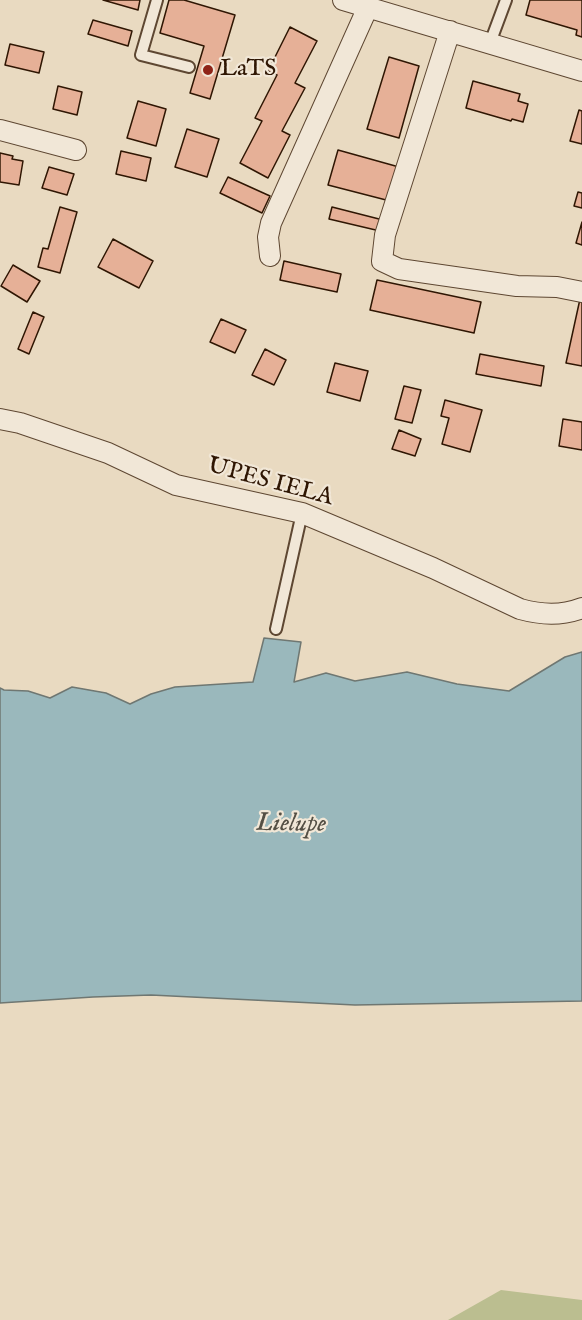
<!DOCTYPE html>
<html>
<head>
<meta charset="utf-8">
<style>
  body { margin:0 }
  canvas { display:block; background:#e9dac1 }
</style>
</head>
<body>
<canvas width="582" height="1320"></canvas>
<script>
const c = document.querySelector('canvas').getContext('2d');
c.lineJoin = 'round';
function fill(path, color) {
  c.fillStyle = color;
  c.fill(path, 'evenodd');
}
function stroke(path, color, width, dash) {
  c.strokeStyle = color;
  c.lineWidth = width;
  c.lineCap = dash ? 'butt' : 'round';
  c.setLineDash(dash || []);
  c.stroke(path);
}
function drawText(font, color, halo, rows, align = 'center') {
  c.font = font + ' "IM FELL English",serif';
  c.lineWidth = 4.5;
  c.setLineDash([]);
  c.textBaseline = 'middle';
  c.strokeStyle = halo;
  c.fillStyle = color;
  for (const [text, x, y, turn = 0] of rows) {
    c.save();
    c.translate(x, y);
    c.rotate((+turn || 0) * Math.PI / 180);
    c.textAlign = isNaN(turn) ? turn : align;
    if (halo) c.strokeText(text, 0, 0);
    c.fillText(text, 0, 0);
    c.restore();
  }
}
fill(new Path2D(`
  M501 1290 582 1300V1320H448Z`), '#bbbe90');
const water = new Path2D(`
  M264 638 301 642 294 682 326 673 355 681 407 672 457 684 509 691 565 657 582 652V1001L355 1005 151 995 93 997 0 1003V688L4 690 28 691 50 698 72 687 106 693 130 704 151 694 175 687 253 682Z`);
fill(water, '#9ab8bc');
stroke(water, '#6f7772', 1.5);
const building = new Path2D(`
  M103 0H140L138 10Z
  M169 0H184L235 15 210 99 190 93 204 46 160 33Z
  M530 0H582V37L576 35 577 30 526 15Z
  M93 20 132 31 128 46 88 34Z
  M290 27 317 41 295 83 305 88 282 131 290 135 268 178 240 163 262 121 255 118 277 75 268 71Z
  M10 44 44 52 39 73 5 65Z
  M389 57 419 66 399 138 367 129Z
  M473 81 520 94 518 101 528 104 523 122 512 119 511 121 466 108Z
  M58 86 82 92 77 115 53 109Z
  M138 101 166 109 156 146 127 138Z
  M579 110 582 111V144L570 141Z
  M187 129 219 139 207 177 175 167Z
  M338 150 399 167 390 201 328 185Z
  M121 151 151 158 146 181 116 174Z
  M0 153 13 156 12 159 23 161 19 185 0 182Z
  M49 167 74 174 67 195 42 188Z
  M228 177 270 196 262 213 220 193Z
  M578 192 582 193V208L574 206Z
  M60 207 77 212 60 273 38 267 43 248 48 249Z
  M332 207 383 220 380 231 329 219Z
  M582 222V245L576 243Z
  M113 239 153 261 139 288 98 267Z
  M284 261 341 274 337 292 280 280Z
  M13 265 40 281 27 302 1 286Z
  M377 280 481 302 474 333 370 310Z
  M580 299H582V366L566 363Z
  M33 312 44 317 29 354 18 349Z
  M221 319 246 330 235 353 210 342Z
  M265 349 286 360 274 385 252 375Z
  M480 354 544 366 541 386 476 374Z
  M335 363 368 371 360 401 327 392Z
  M404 386 421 390 412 423 395 419Z
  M445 400 482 410 470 452 442 444 449 418 441 416Z
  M563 419 582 422V450L559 446Z
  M399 430 421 439 415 456 392 449Z`);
fill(building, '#e6b097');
stroke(building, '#2f1603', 1.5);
const service = new Path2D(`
  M157 0 141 55 189 67
  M490 43 506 0
  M276 629 302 513`);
const minor = new Path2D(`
  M343 0 582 71
  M450 31 385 235 382 261 399 269 517 286 557 287 582 292
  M0 130 76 150
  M270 256 268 237 271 223 368 7
  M0 419 20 423 108 453 176 485 302 513 433 568 520 609C542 615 561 616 582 608`);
stroke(service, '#5e4732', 14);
stroke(minor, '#5e4732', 22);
stroke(service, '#f1e7d7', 10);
stroke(minor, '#f1e7d7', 20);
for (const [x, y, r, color] of [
  [208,70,6,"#8f2418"]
]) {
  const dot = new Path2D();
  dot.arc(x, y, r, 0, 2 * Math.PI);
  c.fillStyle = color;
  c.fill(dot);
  stroke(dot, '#f1e7d7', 2);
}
drawText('24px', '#2f1603', '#f1e7d7', [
  ["LaTS",220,70]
], 'left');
drawText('24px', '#2f1603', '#f1e7d7', [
  ["UPES IELA",270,483,15]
]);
drawText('italic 26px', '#544f44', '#f1e7d7', [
  ["Lielupe",291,825,1]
]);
</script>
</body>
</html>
